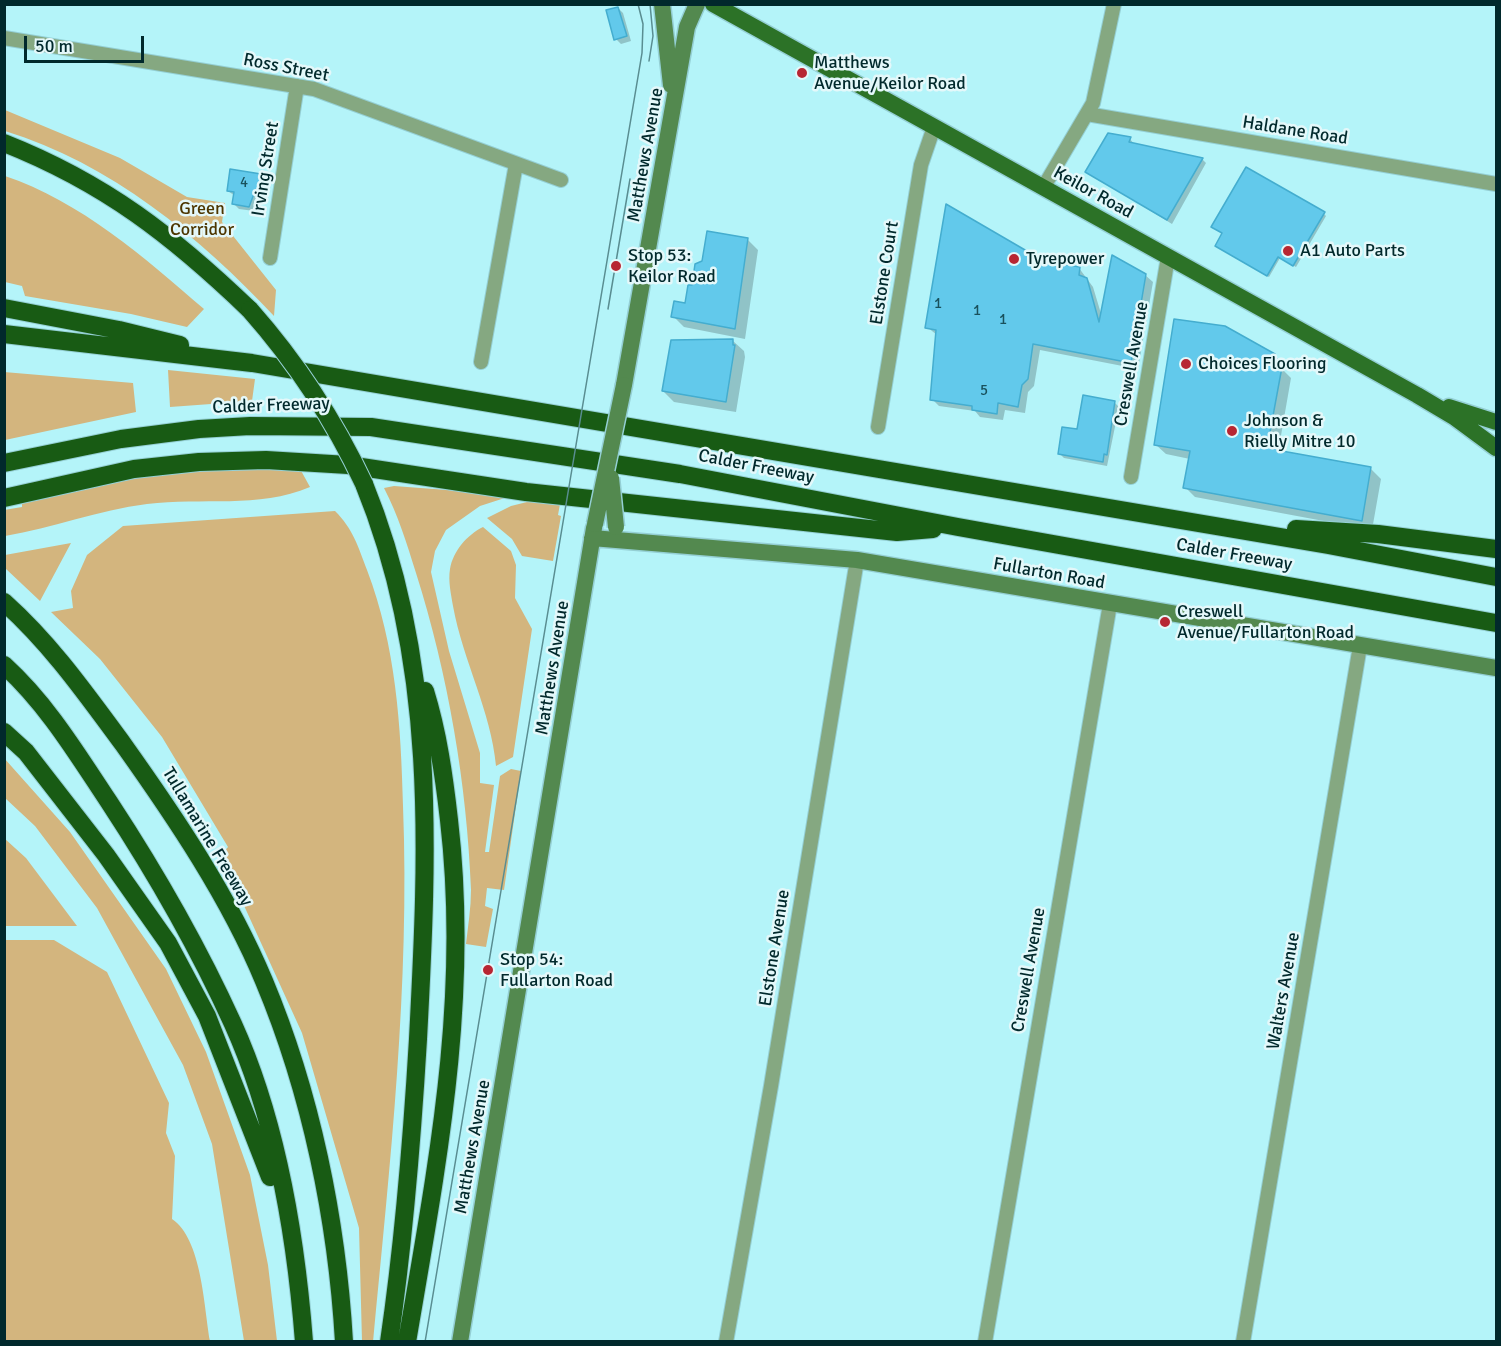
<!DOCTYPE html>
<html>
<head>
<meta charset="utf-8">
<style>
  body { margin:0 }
  #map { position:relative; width:1501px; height:1346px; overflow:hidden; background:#b4f4f9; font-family:Signika,sans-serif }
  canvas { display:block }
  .frame { position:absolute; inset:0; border:6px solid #01292c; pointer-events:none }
  .scale { position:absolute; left:24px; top:36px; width:120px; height:27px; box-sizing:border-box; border:3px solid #01292c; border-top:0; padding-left:8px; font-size:18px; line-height:21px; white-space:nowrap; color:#01292c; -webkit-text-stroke:4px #e4f8fa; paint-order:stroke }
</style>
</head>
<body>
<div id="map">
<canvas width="1501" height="1346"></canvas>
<div class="frame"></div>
<div class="scale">50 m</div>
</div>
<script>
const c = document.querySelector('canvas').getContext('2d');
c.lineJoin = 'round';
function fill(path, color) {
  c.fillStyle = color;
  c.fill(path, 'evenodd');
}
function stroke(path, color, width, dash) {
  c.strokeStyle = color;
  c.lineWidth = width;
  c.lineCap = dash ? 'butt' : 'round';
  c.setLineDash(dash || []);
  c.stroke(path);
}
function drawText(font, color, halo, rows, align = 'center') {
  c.font = font + ' Signika,sans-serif';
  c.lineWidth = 5;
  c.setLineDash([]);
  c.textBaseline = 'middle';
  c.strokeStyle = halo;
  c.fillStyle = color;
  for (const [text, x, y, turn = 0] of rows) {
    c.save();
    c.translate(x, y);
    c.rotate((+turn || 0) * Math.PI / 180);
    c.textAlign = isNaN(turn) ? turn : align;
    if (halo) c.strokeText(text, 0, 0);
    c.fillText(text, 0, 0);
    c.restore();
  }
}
fill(new Path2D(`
  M5 110 120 158 187 197 225 203 222 222 276 290 274 316C200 237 110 163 5 131Z
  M5 176C80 201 145 258 204 309L187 327 131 314 25 296 22 286 5 282Z
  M168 370 255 379 252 401 170 407Z
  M4 372 133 383 136 412 5 440Z
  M299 467 310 487C258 509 202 497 147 504 98 510 53 528 5 536L4 510 22 507V498L155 470Z
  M394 486 514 495 480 506 446 530 435 551 431 572 449 651 480 753V783L494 785 485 852H489L500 776 511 769 521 771 504 890 487 888 485 906 493 909 486 947 466 944C468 926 471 908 471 890 467 784 448 674 416 573 407 544 398 515 384 488Z
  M531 501 560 504 558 515 561 516 553 561 522 556 512 539 487 518 511 506Z
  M335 511C353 529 358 546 367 570 396 646 401 726 403 806 410 985 390 1164 373 1342L362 1341 359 1228 302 1033 221 855 228 847 162 737 100 659 51 612 73 608 71 591 87 555 123 526Z
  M483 527 511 551 516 565 515 598 532 629 513 757 496 766C491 711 463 661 453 606 451 594 448 581 450 569 453 551 467 535 483 527Z
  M71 543 40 601 5 568V555Z
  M4 758 70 832 166 969 206 1052 250 1175 268 1265 277 1341H244L212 1144 183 1065 97 908 35 826 5 798Z
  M4 838 26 858 77 926H5Z
  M5 940H54L107 972 169 1103 166 1133 175 1156 172 1219C202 1239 204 1307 210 1341H5Z`), '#d3b57e');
fill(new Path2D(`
  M618 8 623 13 631 41 621 44 616 39Z
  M1130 139 1134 144 1202 159 1206 163 1172 224 1087 172Z
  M261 176 266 181 263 195H259L254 211 239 209 234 204 235 196 228 191Z
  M1324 214 1326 216 1296 267 1280 258 1269 277 1218 247 1223 233Z
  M747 239 758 250 745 339 684 327 673 316 686 304 693 287Z
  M1044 262 1079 268 1093 287 1102 317 1145 275 1153 282 1138 369 1040 350 1034 386 1028 392 1025 413 1005 410 1003 420 980 417 975 411 939 406 932 399 937 335 927 327Z
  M733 341 744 351 745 357 736 412 674 402 663 391Z
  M1274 355 1285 365 1284 371 1291 378 1279 447 1289 454 1370 468 1381 479 1372 530 1195 497 1185 487 1190 459 1166 454 1155 444Z
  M1114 402 1119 407 1107 466 1064 458 1059 453 1078 431Z`), '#0003');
const building = new Path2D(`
  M618 7 627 36 614 40 606 10Z
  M1108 133 1131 137 1129 142 1203 158 1167 220 1085 172Z
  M1246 167 1325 212 1293 266 1278 257 1267 276 1215 246 1222 233 1211 227Z
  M230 169 261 174 258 191H255L249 207 232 204 234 192 227 191Z
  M946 204 1044 261 1080 267 1079 275 1087 278 1099 322 1112 255 1146 274 1131 363 1033 344 1028 379 1022 385 1018 407 998 403 997 414 972 410V406L930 400 936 330 925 328Z
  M707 231 748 238 735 329 671 317 674 301 685 303 688 285H692L695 264 702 261Z
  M1174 319 1225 326 1275 354 1273 365 1282 367 1268 443 1283 446 1282 451 1371 467 1362 521 1183 488 1190 451 1154 445Z
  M733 339V345H735L726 402 662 391 671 340Z
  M1083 395 1115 401 1107 455 1104 454 1103 462 1058 454 1062 427 1077 429Z`);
fill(building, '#62c9eb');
stroke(building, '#44adcf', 1.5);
const minor = new Path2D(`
  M4 38 314 89 561 180
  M1087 114 1496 184
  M1043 188 1093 103 1114 4
  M270 258 297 86
  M481 362 516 164
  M878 427 921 165 934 127
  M1131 477 1168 257
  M726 1342 771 1086 857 560
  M985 1342 1110 604
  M1243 1342 1360 646`);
const secondary = new Path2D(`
  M662 4 671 85
  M624 385 687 27 697 4
  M592 538 857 560 1496 668
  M460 1342 594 528`);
const primary = new Path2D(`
  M713 4 1417 395 1454 417 1496 448
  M1449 407 1496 422`);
const motorway = new Path2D(`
  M4 143C105 183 173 236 250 310
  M4 308 119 330 180 345
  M4 334 252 363 1328 545 1496 577
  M4 463 121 439 199 429 250 426 371 427 680 474 958 527 1496 623
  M364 484C437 662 428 851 418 1039 412 1140 404 1241 389 1342
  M4 498 134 469 199 462 266 460 348 465 526 492 897 532 933 529
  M1296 529 1378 534 1496 549
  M4 602C51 644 86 694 123 744 175 817 229 897 264 981 311 1093 337 1220 344 1342
  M4 665C47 704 77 754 109 802 155 872 198 947 233 1024 276 1119 296 1238 304 1342
  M4 732 26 752 106 855 168 943 207 1016 270 1177
  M407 1342C437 1165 470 1000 449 820 444 776 438 733 425 691`);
stroke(minor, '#94cfd4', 16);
stroke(secondary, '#94cfd4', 19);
stroke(primary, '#94cfd4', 19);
stroke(motorway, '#94cfd4', 20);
stroke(minor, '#85a881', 14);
stroke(secondary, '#53894f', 16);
stroke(primary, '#2c7227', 16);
stroke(motorway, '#185b14', 18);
stroke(new Path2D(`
  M649 61 653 36 650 4
  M608 309 630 179
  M425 1342 642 53 643 24 638 4`), '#598d91', 1.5);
const secondaryBridge = new Path2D(`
  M611 478 616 527
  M595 524 624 385`);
const motorwayBridge = new Path2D(`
  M250 310C297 363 334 420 364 484`);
stroke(secondaryBridge, '#94cfd4', 19, []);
stroke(motorwayBridge, '#94cfd4', 20, []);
stroke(secondaryBridge, '#53894f', 16);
stroke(motorwayBridge, '#185b14', 18);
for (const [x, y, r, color] of [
  [802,73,6,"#b72633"],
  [1288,251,6,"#b72633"],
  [1014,259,6,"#b72633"],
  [616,266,6,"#b72633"],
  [1186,364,6,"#b72633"],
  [1232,431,6,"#b72633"],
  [1165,622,6,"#b72633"],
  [488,970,6,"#b72633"]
]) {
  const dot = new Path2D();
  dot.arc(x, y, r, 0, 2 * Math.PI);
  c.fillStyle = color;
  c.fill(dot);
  stroke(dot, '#e4f8fa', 2);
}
drawText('15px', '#19515c', null, [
  ["4",244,183],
  ["1",938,304],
  ["1",977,311],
  ["1",1003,320],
  ["5",984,391]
]);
drawText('18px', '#01292c', '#e4f8fa', [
  ["Matthews",814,63],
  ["Avenue/Keilor Road",814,84],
  ["A1 Auto Parts",1300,251],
  ["Stop 53:",628,256],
  ["Keilor Road",628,277],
  ["Tyrepower",1026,259],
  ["Choices Flooring",1198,364],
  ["Johnson &",1244,421],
  ["Rielly Mitre 10",1244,442],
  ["Creswell",1177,612],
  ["Avenue/Fullarton Road",1177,633],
  ["Stop 54:",500,960],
  ["Fullarton Road",500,981]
], 'left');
drawText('18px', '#01292c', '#e4f8fa', [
  ["Ross Street",286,68,11],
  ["Haldane Road",1295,131,9],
  ["Matthews Avenue",646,155,-80],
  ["Irving Street",266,169,-81],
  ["Keilor Road",1093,193,29],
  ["Elstone Court",885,273,-81],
  ["Creswell Avenue",1132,364,-80],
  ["Calder Freeway",271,406,-2],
  ["Calder Freeway",756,467,11],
  ["Calder Freeway",1234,555,10],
  ["Fullarton Road",1049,574,10],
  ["Matthews Avenue",553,668,-81],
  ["Tullamarine Freeway",207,837,59],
  ["Elstone Avenue",775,948,-81],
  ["Creswell Avenue",1029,970,-80],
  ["Walters Avenue",1284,991,-80],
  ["Matthews Avenue",473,1147,-80]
]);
drawText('18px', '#4d3600', '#e4f8fa', [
  ["Green",202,209],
  ["Corridor",202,230]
]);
</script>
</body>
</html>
